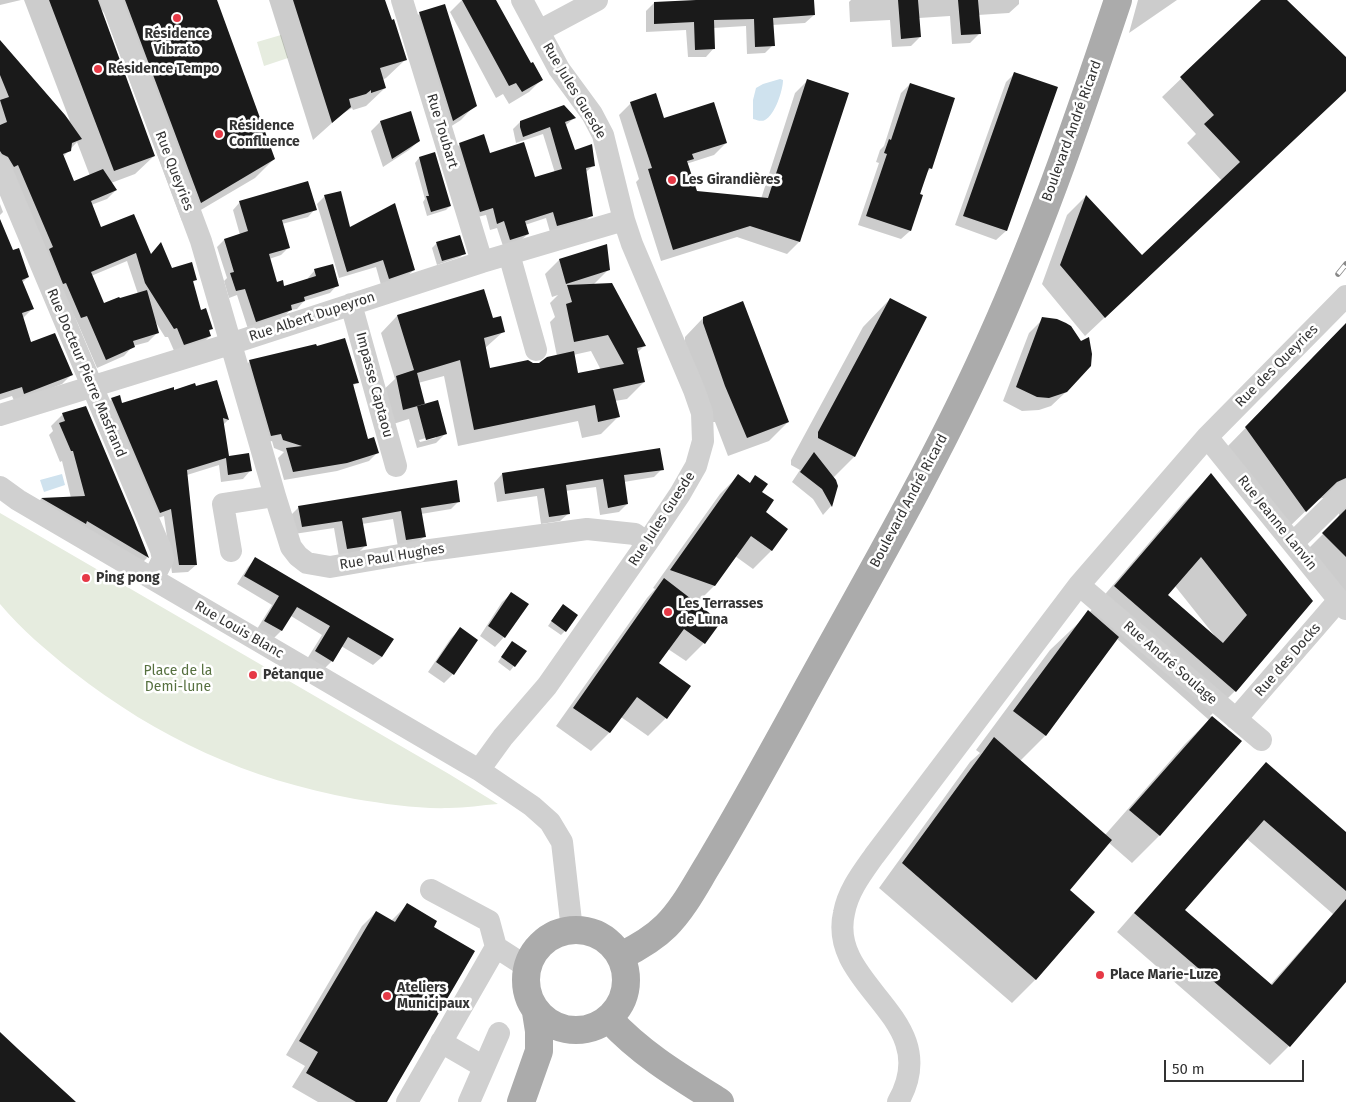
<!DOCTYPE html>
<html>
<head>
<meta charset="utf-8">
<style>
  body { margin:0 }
  #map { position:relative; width:1346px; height:1102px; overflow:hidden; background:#fff; font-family:"Fira Sans",sans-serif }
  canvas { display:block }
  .scale { position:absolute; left:1164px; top:1060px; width:140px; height:22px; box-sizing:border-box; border:2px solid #333; border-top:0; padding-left:6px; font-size:15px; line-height:18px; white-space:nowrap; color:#333; -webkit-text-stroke:4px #fff; paint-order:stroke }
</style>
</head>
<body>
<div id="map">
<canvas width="1346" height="1102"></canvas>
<div class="scale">50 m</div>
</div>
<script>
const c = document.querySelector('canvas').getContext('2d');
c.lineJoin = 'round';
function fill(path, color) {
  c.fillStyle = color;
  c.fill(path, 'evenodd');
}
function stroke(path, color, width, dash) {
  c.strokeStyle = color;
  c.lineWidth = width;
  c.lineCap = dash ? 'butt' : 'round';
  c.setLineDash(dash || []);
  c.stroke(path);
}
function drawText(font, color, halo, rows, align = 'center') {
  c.font = font + ' "Fira Sans",sans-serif';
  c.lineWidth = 5;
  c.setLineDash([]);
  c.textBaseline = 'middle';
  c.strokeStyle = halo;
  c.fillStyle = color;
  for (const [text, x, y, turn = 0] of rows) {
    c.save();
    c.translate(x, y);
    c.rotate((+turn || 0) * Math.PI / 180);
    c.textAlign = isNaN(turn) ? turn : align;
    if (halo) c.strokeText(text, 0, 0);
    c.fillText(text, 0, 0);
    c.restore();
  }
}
fill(new Path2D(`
  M281 35 288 58 264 66 257 42Z
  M0 513 449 774 498 804C482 805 466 808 449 808 418 809 386 804 355 799 247 779 159 739 72 671 47 651 21 629 0 604Z`), '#e6ecdf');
fill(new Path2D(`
  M780 79 783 80C783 90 775 115 765 120 761 122 757 120 753 119V100L756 88 763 84Z
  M62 474 65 485 44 492 40 480Z`), '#cfe2ee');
fill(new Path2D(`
  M0 0H21L0 5Z
  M24 0H216L274 159 255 178 182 221 105 14 98 5 154 156 135 174 111 183 116 190 107 199 91 205 100 229 150 256 171 269 196 279 192 283 200 311 211 329 209 331 210 336 201 345 175 353 168 337H165L155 321 157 333 148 342 133 346 124 356 97 368 78 324 0 167V42L70 121ZM77 142 90 176 73 183 63 157ZM127 261 138 294 103 304 91 276Z
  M269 0H384L405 60 386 78 382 80 385 88 366 106 353 110 352 108 342 114 313 140Z
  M462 0H495L531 65 542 79 529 92 509 104 503 94 496 98 450 12Z
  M715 0H813L814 15 805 23 772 25 773 45 765 53 747 54 746 26 713 28 714 48 706 57H688L686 30 646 32V11L654 3Z
  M851 0H1019V4L1009 13 978 15 979 34 970 43 952 44 950 16 919 18 920 37 911 46 892 47 890 20 850 22 849 2Z
  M1138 0H1177L1129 33Z
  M1263 0H1286L1346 59V90L1085 336 1042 284 1067 215 1086 196 1142 257 1222 181 1187 143 1196 134 1162 97Z
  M420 13 475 105 461 120 439 134 406 27Z
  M1015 73 1056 88 1006 231 996 240 955 225 1006 82Z
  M807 81 799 242 787 254 737 237 661 261 636 182 639 179 619 115 631 103 663 119 726 143 714 155 686 164 696 192 761 199 795 93Z
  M910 84 931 168 926 173 910 231 901 239 858 225 879 163 876 162 880 150 884 146 901 93Z
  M574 118 565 126 574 151 594 165 586 172 591 215 584 222 550 232 546 218 525 225 528 234 520 241 503 246 497 228 490 230 486 215 473 218 453 151 460 144 489 154 534 179 555 173 543 134 516 143 513 129 520 122Z
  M380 122 419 141 409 150 383 167 371 131Z
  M434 153 450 206 446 210 427 216 423 202 425 199 415 163 419 158Z
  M325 196 349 229 414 270 406 277 381 285 376 267 339 278 317 204Z
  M240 202 315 209 308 217 282 224 288 248 281 255 269 259 276 283 284 288 308 280V278L315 270 337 285 330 293 304 301 297 309 290 310 284 317 248 329 237 295 229 298 224 281 227 278 217 247 224 240 240 235 233 210Z
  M0 204 3 212 0 215Z
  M0 220 12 252 28 277 22 283 33 308 22 319 30 344 72 374 62 384 15 403 12 396 0 400Z
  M459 237 464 253 460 257 437 265 432 248 436 244Z
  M559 260 608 270 593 285 644 346 637 353 644 382 627 399 615 401 618 417 601 434 582 438 578 421 458 446 444 376 418 383 424 406 446 433 436 443 417 448 409 419 387 426 379 394 395 379 381 333 397 316 492 320 504 331 484 349 489 370 540 364 557 356 550 322 555 317 550 303 558 295 552 297 545 274ZM591 351 601 370 577 374 573 355ZM436 435V438L420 442 419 440Z
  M890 299 926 317 854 457 833 478 837 486 831 506 823 515 813 499 792 482 800 470 791 465V460L863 327Z
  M703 318 788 422 769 441 728 456 715 422H713L685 342V337Z
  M1043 319 1066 392 1051 406 1039 410 1022 411 1003 401 1029 333Z
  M1346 325V597L1303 554 1336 521 1339 515V509L1328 498H1322L1316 501 1285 531 1226 448Z
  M316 348 357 382 352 387 367 440 377 453 369 461 337 471 284 480 278 458 284 452 274 448 272 441 263 444 241 370 250 361Z
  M217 381 228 420 223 425 228 457 250 471 243 479 221 482 219 465 187 475 196 565 188 572 172 573 164 516 152 520 104 407 112 399 121 404 173 391 195 388Z
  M85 407 147 558 136 569 30 510 41 499 71 498 62 461 60 462 49 435 53 431 51 426 63 414Z
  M659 450 662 469 654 477 624 482 627 504 619 512 600 515 596 487 565 491 569 513 560 521 541 524 537 496 497 502 494 483 502 474Z
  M1211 475 1312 601 1235 691 1210 716 1241 741 1159 836 1132 863 1108 842 1068 890 1036 979 1012 1003 879 888 970 762 980 753 976 750 1050 650 1089 613 1184 502ZM1175 586 1214 635H1213L1167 595ZM1116 638 1209 720 1185 744 1105 835 1020 761 1045 736Z
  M738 476 749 484 755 477 761 492 764 512 787 529 771 551 753 569 735 556 714 586 696 604 704 643 686 661 668 649 658 664 666 718 648 736 621 717 609 733 591 751 556 726 647 598 655 589 653 588 720 494Z
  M459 501 451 509 421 514 425 536 416 544 398 547 393 519 362 524 365 546 357 554 339 557 334 528 294 534 291 515 299 507Z
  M256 559 382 657 373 665 341 646 332 661 324 669 307 659 322 635 291 616 281 631 273 639 257 629 272 605 237 584 248 567Z
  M512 593 504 637 495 647 480 636 502 602Z
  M559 610 565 631 561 635 548 626Z
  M460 629 453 674 444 683 428 672 451 638Z
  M508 647 514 666 510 671 498 662Z
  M1248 783 1346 833V980L1289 1046 1270 1065 1117 932ZM1246 838 1333 914 1270 985 1183 910Z
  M407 905 432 927 385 1102H318L292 1087 305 1066 286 1055 362 926 376 912 391 921Z`), '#0003');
fill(new Path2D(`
  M49 0H98L155 156 114 171Z
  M125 0H217L275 159 201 203Z
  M293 0H385L392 20 394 19 407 60 380 68 386 88 371 93V90L366 94 349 99 351 107 332 123Z
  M462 0H496L531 63 533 62 543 80 522 92 516 83 509 86Z
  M696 0H814L815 15 773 18 775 46 755 47 754 19 714 20 715 49 695 50 694 22 654 24V2Z
  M898 0H918L921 37 901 39Z
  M958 0H978L981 34 961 35Z
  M1261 0H1287L1346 57V91L1105 318 1060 265 1086 195 1142 255 1240 162 1204 124 1214 115 1180 77Z
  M445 4 477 106 453 121 419 12Z
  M0 40 65 115 82 139 72 143 71 151 63 154 74 181 103 169 117 190 91 201 101 227 134 214 151 254 161 242 172 268 192 262 197 280 193 281 201 310 206 308 213 329 209 330 211 336 184 345 177 328 174 329 145 283 136 253 91 272 104 303 119 297 120 298 147 290 159 333 133 341 135 347 106 360 87 316 81 318 66 283 63 284 49 249 53 247 18 165 14 167 8 157 2 154 0 151V125L7 122 0 100 9 97 0 75Z
  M1014 72 1058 87 1007 231 963 216Z
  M807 79 849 93 800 242 750 226 673 250 648 169 652 168 630 102 656 93 664 118 714 102 727 143 692 154 694 159 687 161 697 191 768 198Z
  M910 83 955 98 932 169 929 168 920 194 923 195 911 231 866 216 887 154 884 153 889 139 891 140Z
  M564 105 576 118 565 122 575 150 592 144 595 166 586 168 593 216 557 226 553 212 525 221 529 234 510 240 504 221 497 224 493 208 480 212 459 143 484 134 490 153 524 142 535 177 562 169 550 127 523 137 520 127V121Z
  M411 111 420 141 392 159 380 121Z
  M435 152 451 206 431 212 426 196H429L419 157Z
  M308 181 317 210 282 220 290 248 269 254 277 282 283 280 284 286 316 276 314 269 333 264 339 286 304 297 305 301 291 305 292 310 256 322 245 289 236 291 230 273 234 272 224 239 248 231 239 201Z
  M341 191 350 227 395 203 415 270 389 279 383 260 347 272 324 195Z
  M0 219 13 250 19 248 29 277 22 280 34 309 22 313 31 342 55 333 73 375 24 394 22 387 0 394Z
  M460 235 466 254 442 261 436 242Z
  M607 244 610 270 566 284 559 259Z
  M612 283 646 346 637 348 645 382 613 389 620 417 598 422 595 405 474 430 460 360 417 373 425 404 403 410 396 376 414 370 397 315 484 289 493 318 501 316 505 332 484 338 490 368 528 360 533 363H539L547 357 574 351 578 373 624 364 608 335 574 342 566 304 572 302 567 285Z
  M890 298 927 317 855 457 818 438V432Z
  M743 301 789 422 747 438 725 386 703 323V317Z
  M1042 317 1057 319 1066 323 1071 326 1081 341 1089 337 1092 354 1091 366 1067 392 1049 398 1037 397 1016 387Z
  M1346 323V478L1337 482 1306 512 1245 427Z
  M345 338 359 383 353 384 368 439 374 437 379 453 347 463 293 472 286 448 302 446 283 440 281 434 271 436 249 360 316 344 317 346Z
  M217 380 229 420 223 418 229 456 249 453 252 471 228 475 226 458 187 470 197 565H179L171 509 160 513 111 398 120 395 122 403 174 387V390L195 383 196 386Z
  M438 400 447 434 426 440 417 406Z
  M86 406 134 520 149 558 87 521 86 524 41 498 85 496 73 451H71L59 423 65 421 62 413Z
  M660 448 664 470 624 475 628 504 608 508 603 479 566 485 570 514 549 517 544 488 505 494 502 473Z
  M814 452 836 480 838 486 832 507 822 489 800 472Z
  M1211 473 1313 601 1236 692 1114 586ZM1201 557 1247 615 1223 643 1168 595Z
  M738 474 750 483 755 475 768 484 762 492 774 500 766 512 788 529 772 551 751 536 715 586 670 570Z
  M457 480 460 502 421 508 426 537 406 540 401 511 362 518 367 546 347 549 342 521 302 527 298 506Z
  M1346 509V557L1322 533Z
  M255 557 394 639 382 657 348 637 333 662 315 651 330 626 297 607 282 631 264 621 279 596 244 576Z
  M664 578 721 622 705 644 684 629 659 663 691 686 667 719 637 697 610 733 573 708Z
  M511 592 529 604 505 638 488 626Z
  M563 604 578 615 566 632 551 621Z
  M1088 610 1119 637 1046 736 1013 711Z
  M460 627 478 640 454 675 436 662Z
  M512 641 527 651 515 667 501 657Z
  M1212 716 1242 741 1160 836 1129 810Z
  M994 737 1112 840 1070 890 1095 912 1036 980 902 863Z
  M1266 762 1346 832V891L1264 820 1185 910 1272 985 1346 899V982L1290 1047 1134 913Z
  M407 903 437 921 434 927 475 951 387 1102H356L306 1073 318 1052 299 1041 376 911 395 922Z
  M0 1032 17 1048 76 1102H0Z`), '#1a1a1a');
stroke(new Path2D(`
  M111 0 201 241 275 496 291 547 298 556 307 563 330 567 423 551 587 529 635 534 647 543
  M402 0 482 262
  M539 31 597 0
  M0 167 161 550 163 559 153 579
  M509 254 536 350
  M351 304 396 466
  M0 415 230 344 482 262 624 220
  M1207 437 1346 609
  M0 487 18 500 479 770 532 806 550 822 562 842 572 930
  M1293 543 1346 491
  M231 551 223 504 275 496
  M1079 585 1261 740
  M1236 719 1339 600
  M479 770 503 737 547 686 647 543 680 494 696 466 703 441 702 413 694 390 632 244 624 220 603 135 592 114 559 69 522 0
  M431 890 489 921 496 947
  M441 1042 484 1067
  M407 1102 496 947 527 967
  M469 1102 499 1033
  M898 1102C946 1018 827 987 844 913 848 891 862 873 874 856L1079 585 1207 437 1346 296`), '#d0d0d0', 22);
stroke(new Path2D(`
  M526 980a50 50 0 1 1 100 0a50 50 0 1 1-100 0Z
  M621 956C637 948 653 939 666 926 684 908 696 884 709 863 739 813 767 762 795 711 858 595 925 482 980 363 1035 245 1077 123 1118 0
  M609 1019C641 1054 680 1077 720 1102
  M521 1102 539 1051V1031L536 1012`), '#ababab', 28);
const rail = new Path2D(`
  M1338 274 1346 264`);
stroke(rail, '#888', 5.5);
stroke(rail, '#fff', 4, [11]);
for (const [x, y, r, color] of [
  [177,18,5,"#e63946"],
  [98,69,5,"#e63946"],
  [219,134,5,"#e63946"],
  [672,180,5,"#e63946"],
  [86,578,5,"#e63946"],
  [668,612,5,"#e63946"],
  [253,675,5,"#e63946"],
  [1100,975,5,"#e63946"],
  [387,996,5,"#e63946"]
]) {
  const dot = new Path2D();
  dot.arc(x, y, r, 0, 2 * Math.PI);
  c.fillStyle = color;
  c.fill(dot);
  stroke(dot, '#fff', 2);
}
drawText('bold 14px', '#333', '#fff', [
  ["Résidence",177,34,"center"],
  ["Vibrato",177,50,"center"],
  ["Résidence Tempo",108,69],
  ["Résidence",229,126],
  ["Confluence",229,142],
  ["Les Girandières",682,180],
  ["Ping pong",96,578],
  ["Les Terrasses",678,604],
  ["de Luna",678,620],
  ["Pétanque",263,675],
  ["Place Marie-Luze",1110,975],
  ["Ateliers",397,988],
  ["Municipaux",397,1004]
], 'left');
drawText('14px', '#333', '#fff', [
  ["Rue Jules Guesde",574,91,59],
  ["Rue Toubart",442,131,73],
  ["Boulevard André Ricard",1072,131,-70],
  ["Rue Queyries",174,171,69],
  ["Rue Albert Dupeyron",312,317,-18],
  ["Rue des Queyries",1277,366,-45],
  ["Rue Docteur Pierre Masfrand",86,373,67],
  ["Impasse Captaou",374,385,75],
  ["Boulevard André Ricard",909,501,-62],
  ["Rue Jules Guesde",662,519,-57],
  ["Rue Jeanne Lanvin",1277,523,51],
  ["Rue Paul Hughes",392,557,-9],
  ["Rue Louis Blanc",239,630,30],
  ["Rue des Docks",1288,660,-49],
  ["Rue André Soulage",1170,663,41]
]);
drawText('14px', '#56703f', '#fff', [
  ["Place de la",178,671],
  ["Demi-lune",178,687]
]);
</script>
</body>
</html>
